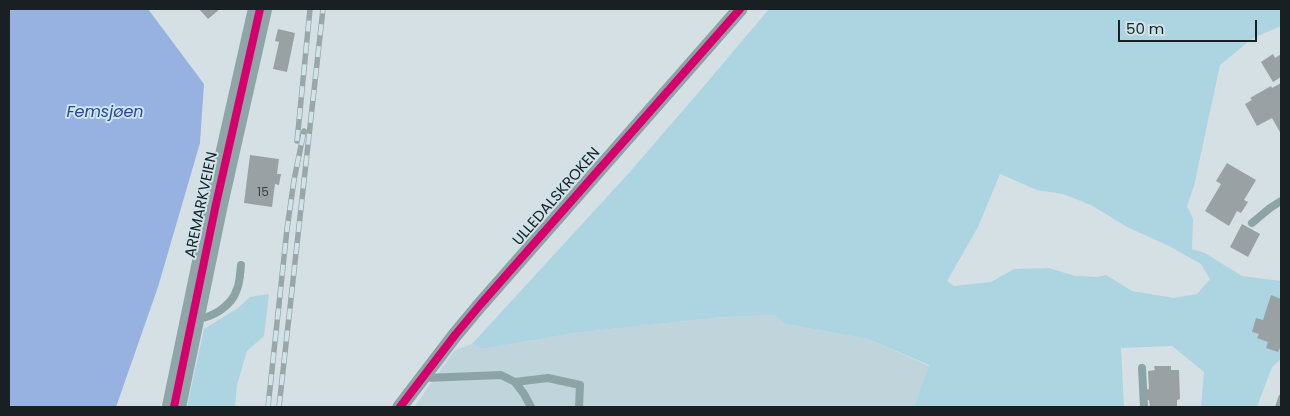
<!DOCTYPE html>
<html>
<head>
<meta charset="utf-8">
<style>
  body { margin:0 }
  #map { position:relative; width:1290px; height:416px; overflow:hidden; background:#d5e0e4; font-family:Poppins,sans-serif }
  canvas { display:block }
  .frame { position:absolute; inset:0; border:10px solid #192023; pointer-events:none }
  .scale { position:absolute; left:1118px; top:20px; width:139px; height:22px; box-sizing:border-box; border:2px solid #192023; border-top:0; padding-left:6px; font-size:15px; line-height:18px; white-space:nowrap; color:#192023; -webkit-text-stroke:4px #cfe3ea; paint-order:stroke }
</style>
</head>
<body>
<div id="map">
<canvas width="1290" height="416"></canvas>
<div class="frame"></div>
<div class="scale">50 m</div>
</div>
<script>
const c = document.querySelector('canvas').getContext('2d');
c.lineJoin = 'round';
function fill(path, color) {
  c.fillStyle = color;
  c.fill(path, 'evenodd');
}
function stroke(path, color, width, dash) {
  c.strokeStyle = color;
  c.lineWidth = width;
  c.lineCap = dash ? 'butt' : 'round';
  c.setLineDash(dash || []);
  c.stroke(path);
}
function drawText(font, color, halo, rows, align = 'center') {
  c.font = font + ' Poppins,sans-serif';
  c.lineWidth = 4;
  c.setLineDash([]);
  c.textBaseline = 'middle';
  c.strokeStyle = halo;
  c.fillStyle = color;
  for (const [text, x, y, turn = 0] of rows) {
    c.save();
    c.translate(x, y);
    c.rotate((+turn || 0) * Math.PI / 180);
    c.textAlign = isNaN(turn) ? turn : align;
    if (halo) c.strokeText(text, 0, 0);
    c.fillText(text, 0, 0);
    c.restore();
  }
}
fill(new Path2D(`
  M775 315 785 324 868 339 929 366 914 407H414L455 350 472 344 482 349 574 333 723 317Z`), '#c0d4db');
fill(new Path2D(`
  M769 9H1281V26L1253 38 1220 65 1194 186 1187 206 1193 219 1192 249 1205 253 1242 276 1281 281V359L1272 367 1257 407H1201L1204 372 1172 346 1121 348 1124 407H914L929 365 868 339 785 324 775 315 723 317 574 333 482 349 472 344 628 174 704 86ZM1000 174 1037 190 1063 194 1091 205 1127 227 1169 246 1201 264 1210 279 1197 294 1174 298 1132 291 1106 275 1097 277 1075 276 1049 268 1014 269 991 282 954 286 947 281 978 227Z
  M269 294 264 336 247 351 237 385 235 407H187L204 329 238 308 250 297Z`), '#add4e1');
fill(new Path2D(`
  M9 9H148L204 84 200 143 158 287 116 407H9Z`), '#97b2e1');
fill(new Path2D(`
  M199 9H220L208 19Z
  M278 29 295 33 287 72 273 69 279 42 275 41Z
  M1273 54 1275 58 1281 54V77L1273 82 1261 62Z
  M1281 83V134L1272 118 1257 126 1245 104 1252 100 1250 98 1271 86 1272 88Z
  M250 155 279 159 277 174H281L279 185 275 184 272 207 244 203Z
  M1227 163 1256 180 1244 200 1248 202 1241 213 1237 211 1229 226 1205 211 1221 184 1216 181Z
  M1242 224 1260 234 1248 257 1230 247Z
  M1271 295 1281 299V346L1278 352 1266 348 1268 342 1257 338 1259 334 1252 332 1256 318 1263 320Z
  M1154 366H1171V370H1179L1180 399 1177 400V407H1150L1149 400H1146V390L1149 389 1148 371 1155 370Z
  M1279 395H1281V407H1275Z`), '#9aa1a5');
stroke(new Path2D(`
  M1252 223 1270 208 1281 201
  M196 319C212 318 232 306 237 289 240 282 240 273 241 265
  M1142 368 1144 407
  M424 378 501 375 515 382 524 394 531 407
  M515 382 548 378 580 385 579 407`), '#8ca4a5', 8);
stroke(new Path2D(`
  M400 407 455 335 480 305 740 9`), '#8ca4a5', 15);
stroke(new Path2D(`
  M174 407 216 204 260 9`), '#8fa6a8', 24);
const rail = new Path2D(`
  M297 141 310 9
  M268 407 287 229 294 180 304 131
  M279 407 323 9`);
stroke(rail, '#99a7a8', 5.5);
stroke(rail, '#cfe3ea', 4, [11]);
stroke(new Path2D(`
  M174 407 216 204 260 9
  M400 407 455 335 480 305 740 9`), '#d6006c', 8);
drawText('12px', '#394044', null, [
  ["15",263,193]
]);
drawText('15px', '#192023', '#cfe3ea', [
  ["ULLEDALSKROKEN",557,197,-49],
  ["AREMARKVEIEN",202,205,-78]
]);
drawText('italic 16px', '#264897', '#cfe3ea', [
  ["Femsjøen",105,113]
]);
</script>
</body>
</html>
